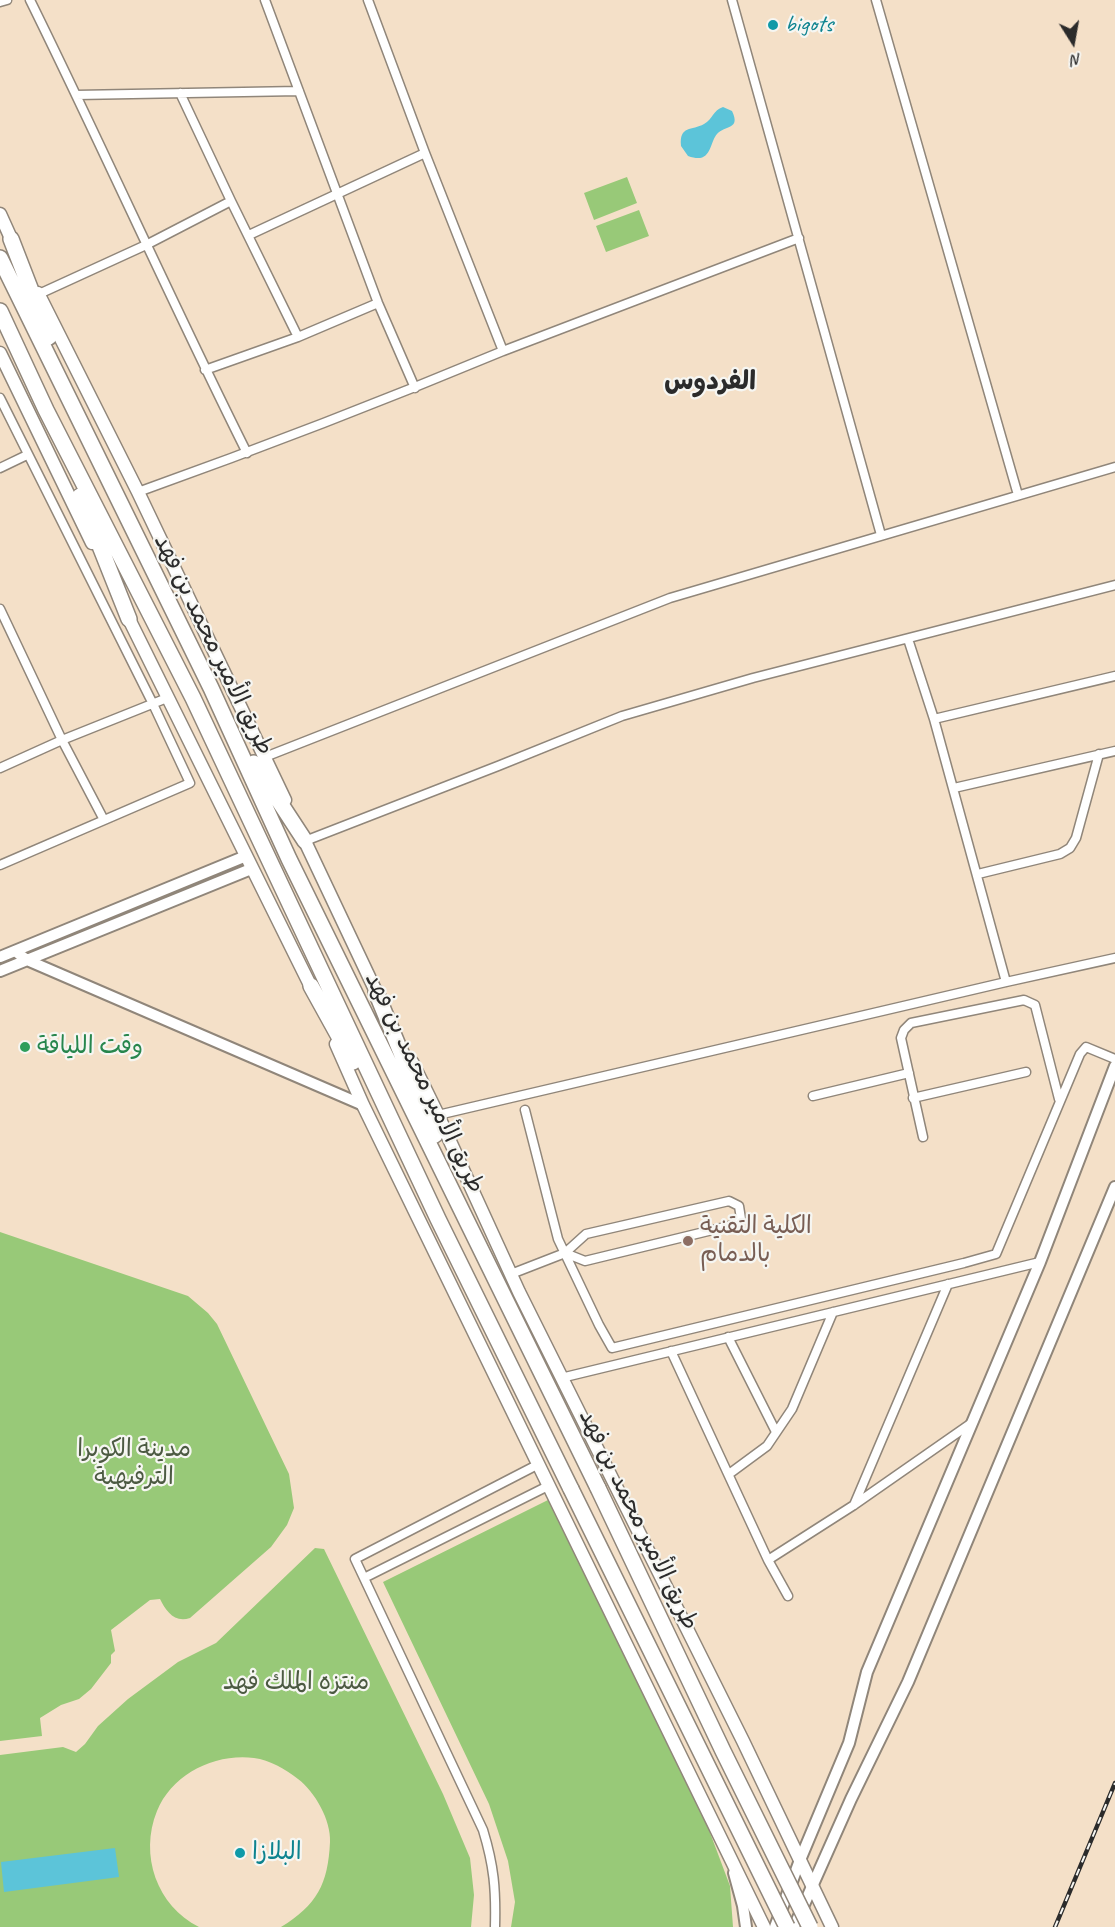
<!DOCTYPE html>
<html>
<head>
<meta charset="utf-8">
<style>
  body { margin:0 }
  #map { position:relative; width:1115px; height:1927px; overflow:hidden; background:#f4e0c8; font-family:Caveat,sans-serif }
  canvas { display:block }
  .north { position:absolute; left:1043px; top:12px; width:60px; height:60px; -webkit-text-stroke:4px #f6f6f2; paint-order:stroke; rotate:169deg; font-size:16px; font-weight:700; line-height:24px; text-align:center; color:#2b2b2b }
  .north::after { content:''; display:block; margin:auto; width:21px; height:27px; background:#2b2b2b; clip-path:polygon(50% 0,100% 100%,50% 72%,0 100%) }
</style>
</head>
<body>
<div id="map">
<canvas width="1115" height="1927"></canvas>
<div class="north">N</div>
</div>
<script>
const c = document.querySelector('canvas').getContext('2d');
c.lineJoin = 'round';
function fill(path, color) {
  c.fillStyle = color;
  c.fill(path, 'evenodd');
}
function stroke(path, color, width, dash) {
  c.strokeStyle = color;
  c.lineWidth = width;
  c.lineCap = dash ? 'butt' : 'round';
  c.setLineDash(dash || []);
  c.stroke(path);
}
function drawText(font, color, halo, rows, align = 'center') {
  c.font = font + ' Caveat,"Playpen Sans Arabic",sans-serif';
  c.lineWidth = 4.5;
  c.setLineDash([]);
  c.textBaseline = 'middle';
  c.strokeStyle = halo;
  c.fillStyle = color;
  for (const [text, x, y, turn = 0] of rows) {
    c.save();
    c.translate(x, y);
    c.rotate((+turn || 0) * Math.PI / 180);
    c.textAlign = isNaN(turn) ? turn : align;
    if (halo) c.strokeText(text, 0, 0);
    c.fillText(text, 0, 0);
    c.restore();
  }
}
fill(new Path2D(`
  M627 177 637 203 594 220 584 193Z
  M639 210 649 236 606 252 596 226Z
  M0 1232 188 1296 208 1313 217 1324 289 1474 294 1508 287 1525 271 1547 190 1618C174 1623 166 1611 160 1599L150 1600 111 1630 115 1651 111 1655V1663L91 1689 79 1699 61 1705 40 1718 42 1736 0 1741Z
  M548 1500 706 1822 730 1886 733 1927H511L515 1902 508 1861 489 1804 383 1582Z
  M315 1548 324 1549 443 1794 470 1858 474 1895 471 1927H281C317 1905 328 1884 330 1842 331 1820 315 1792 298 1779 285 1769 270 1760 254 1758 215 1753 172 1774 157 1811 139 1855 157 1906 199 1927H0V1755L63 1747 76 1752 85 1744 98 1726 128 1699 178 1662 216 1643Z`), '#98c978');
fill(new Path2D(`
  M723 107 732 111C741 130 725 125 717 134 709 143 712 165 688 156L681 146C679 125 692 131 704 124 713 119 713 110 723 107Z
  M115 1848 119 1877 4 1892 1 1862Z`), '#5cc4d9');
const minor = new Path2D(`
  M30 0C104 150 172 303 247 453
  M265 0 378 303 415 388
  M732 0 881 535
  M876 0 1018 495
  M0 2 7 0
  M180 93 231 201 298 337
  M76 95 299 91
  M249 235 425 153
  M39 294 146 245 231 201
  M503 351 799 238
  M205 370 298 337 378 303
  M0 398 153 704 190 783 0 865
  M0 468 27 455
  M138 492C261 448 383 401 503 351L425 153 368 0
  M0 609 62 740 104 820
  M908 639 934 719 1006 982
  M934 719 1115 676
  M265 757 670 598 1115 467
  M0 768 62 740 167 698
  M954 788 1115 751
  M305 841 498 766 622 716 753 678 1115 585
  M978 874 1060 854 1070 848 1076 838 1099 754
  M813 1096 909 1073
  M913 1098 1026 1072
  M525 1110 558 1239 599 1325 612 1348 964 1263 996 1254 1080 1054 1086 1047 1115 1059
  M438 1115 1006 982 1115 958
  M923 1137 901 1038 904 1030 911 1023 1024 1000 1035 1005 1059 1099
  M511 1274 565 1253 585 1261 733 1225 741 1219 739 1206 729 1201 586 1234 565 1253
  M728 1337 776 1432
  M671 1351 768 1560 854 1505 973 1422
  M561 1378 1040 1262
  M729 1474 767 1446 792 1409 833 1312
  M854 1505 948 1284
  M768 1560 788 1596
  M364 1578 548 1486
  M495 1927C496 1889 494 1866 483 1830L355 1559 537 1465`);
const tertiary = new Path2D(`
  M15 951 27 960 363 1105
  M0 957 246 856
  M0 971 251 869
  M734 1873 743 1906 746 1927
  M775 1927 800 1860 849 1743 867 1672 1040 1262 1115 1066
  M794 1927 851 1799 908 1682 1115 1187`);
const secondary = new Path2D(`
  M0 214 14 245
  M38 293 138 492 285 800
  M0 353 92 543
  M126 613 314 993
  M302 835 379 998
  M336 1044 363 1105 764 1927
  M412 1062 438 1115 519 1292 743 1741 832 1927`);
const motorway = new Path2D(`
  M11 239 49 337
  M0 258 211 688 289 859 598 1488
  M0 311 46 410 193 698 438 1219 571 1489
  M80 496 129 619
  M254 763 305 841
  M311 986 353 1062
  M376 992 435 1135`);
stroke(minor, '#90867a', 11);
stroke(tertiary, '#90867a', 14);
stroke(secondary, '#90867a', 15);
stroke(motorway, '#90867a', 18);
stroke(minor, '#fff', 8);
stroke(tertiary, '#fff', 10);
stroke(secondary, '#fff', 12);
stroke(motorway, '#fff', 15);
const rail = new Path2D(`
  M1055 1927 1115 1783`);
stroke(rail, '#2b2b2b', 4.5);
stroke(rail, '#f6f6f2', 2, [7]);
const motorwayBridge = new Path2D(`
  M598 1488 723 1751 810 1927
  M571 1489 787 1927`);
stroke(motorwayBridge, '#90867a', 18, []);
stroke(motorwayBridge, '#fff', 15);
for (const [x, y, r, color] of [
  [773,25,6,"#0f9aa8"],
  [25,1047,6,"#2e9e5b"],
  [688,1241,6,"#8d6e63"],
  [240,1853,6,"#0f9aa8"]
]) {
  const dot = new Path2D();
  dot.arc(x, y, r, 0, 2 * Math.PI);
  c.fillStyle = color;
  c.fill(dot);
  stroke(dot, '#f6f6f2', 2);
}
drawText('24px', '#0d838f', '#f6f6f2', [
  ["bigots",785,25],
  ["البلازا",252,1853]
], 'left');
drawText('24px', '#2b2b2b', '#f6f6f2', [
  ["طريق الأمير محمد بن فهد",213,645,64],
  ["طريق الأمير محمد بن فهد",424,1083,64],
  ["طريق الأمير محمد بن فهد",638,1520,64]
]);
drawText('24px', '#27864d', '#f6f6f2', [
  ["وقت اللياقة",37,1047]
], 'left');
drawText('24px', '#785e54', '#f6f6f2', [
  ["الكلية التقنية",700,1227],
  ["بالدمام",700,1255]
], 'left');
drawText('24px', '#4c5a42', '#f6f6f2', [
  ["مدينة الكوبرا",134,1450],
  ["الترفيهية",134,1478],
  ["منتزه الملك فهد",296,1683]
]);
drawText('bold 26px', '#2b2b2b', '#f6f6f2', [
  ["الفردوس",710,382]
]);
</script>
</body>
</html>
